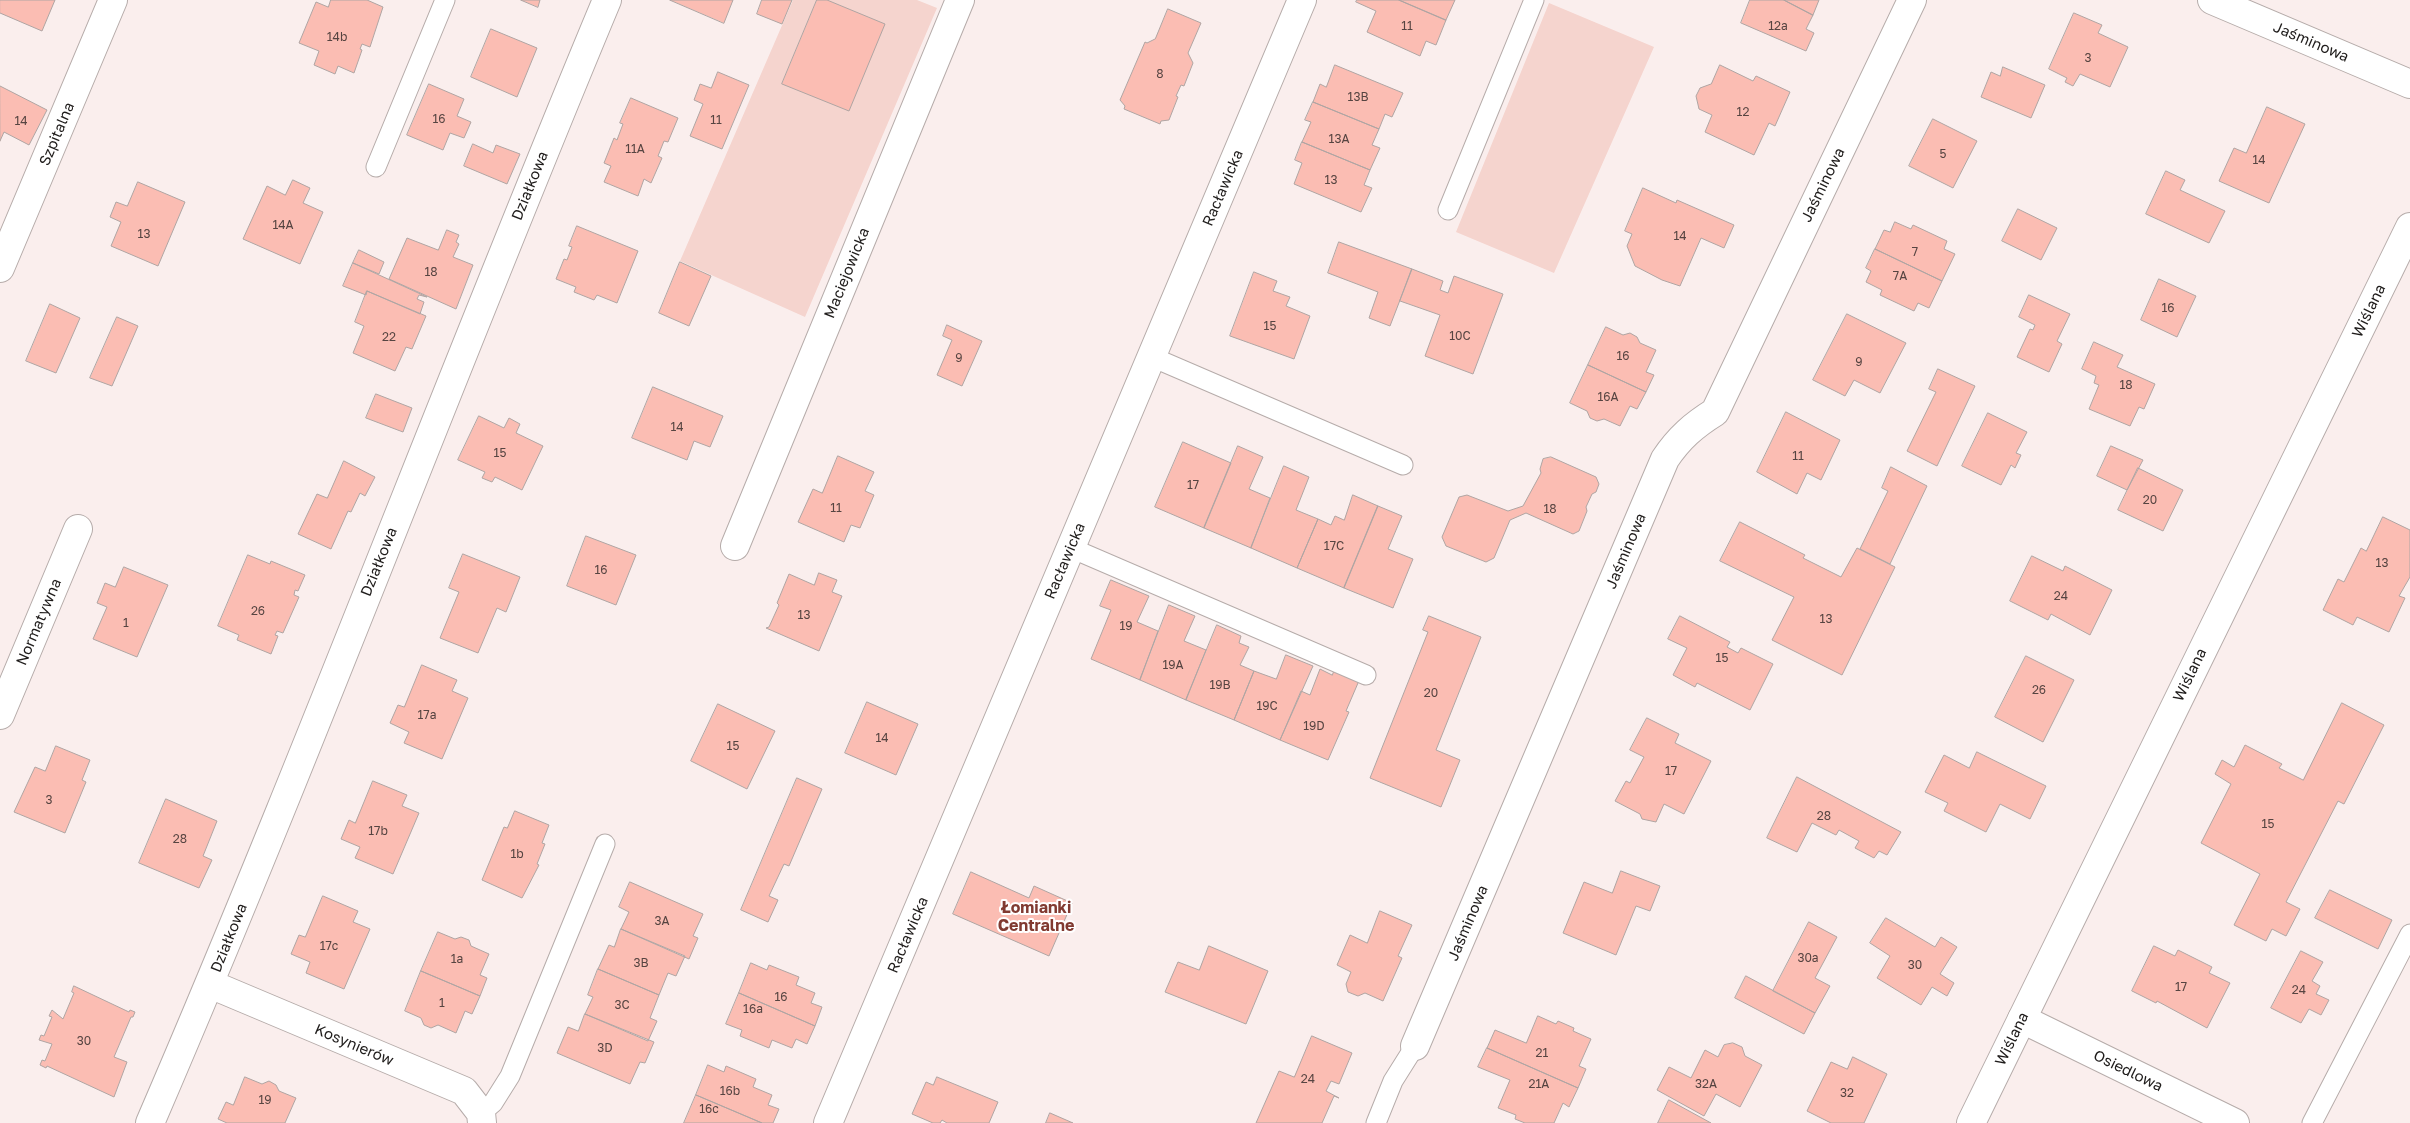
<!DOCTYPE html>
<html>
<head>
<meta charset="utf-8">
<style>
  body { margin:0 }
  canvas { display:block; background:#faeeed }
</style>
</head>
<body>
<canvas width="2410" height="1123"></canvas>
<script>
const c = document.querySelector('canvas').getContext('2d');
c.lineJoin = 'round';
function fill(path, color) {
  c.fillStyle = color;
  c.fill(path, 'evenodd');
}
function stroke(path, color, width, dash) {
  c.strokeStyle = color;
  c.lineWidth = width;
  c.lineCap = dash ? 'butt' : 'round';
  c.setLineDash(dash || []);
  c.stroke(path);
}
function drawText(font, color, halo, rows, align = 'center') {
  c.font = font + ' "Golos Text",sans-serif';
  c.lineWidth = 4;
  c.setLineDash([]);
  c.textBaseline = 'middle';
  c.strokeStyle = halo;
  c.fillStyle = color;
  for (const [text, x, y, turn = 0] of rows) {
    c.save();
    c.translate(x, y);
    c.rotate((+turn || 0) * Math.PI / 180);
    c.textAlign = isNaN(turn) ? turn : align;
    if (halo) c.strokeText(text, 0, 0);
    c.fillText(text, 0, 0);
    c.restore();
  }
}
fill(new Path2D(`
  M793 0H917L937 8 805 317 680 261Z
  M1549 3 1654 47 1554 273 1456 232Z`), '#f5d4ce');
const building = new Path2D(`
  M0 0H55L42 31 0 13Z
  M331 0H367L383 7 370 47 362 44 360 49 362 50 354 73 338 66 335 74 314 65 319 51 299 43 316 2 328 7Z
  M521 0H540L538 7Z
  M670 0H733L724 23Z
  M762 0H792L782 24 757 14Z
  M817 0H827L885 24 849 111 782 84Z
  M1357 0H1399L1446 20 1436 45 1426 41 1420 56 1367 32 1376 11 1356 2Z
  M1399 0H1455L1446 20Z
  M1750 0H1784L1813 15 1806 29 1814 33 1806 51 1741 23Z
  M1784 0H1819L1813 15Z
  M1168 9 1201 23 1188 53 1193 63 1184 86 1181 85 1176 96 1178 97 1169 120 1161 121 1160 124 1124 109 1125 106 1120 100 1145 42 1147 43 1155 39Z
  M2074 13 2102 25 2098 33 2128 47 2110 87 2080 74 2073 86 2065 82 2067 78 2049 69Z
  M491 29 537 48 517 97 471 77Z
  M1335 65 1403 93 1392 117 1385 114 1379 129 1313 102 1320 84 1326 87Z
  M1720 65 1753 81 1756 76 1790 92 1775 126 1769 123 1754 155 1705 132 1712 115 1699 109 1696 96 1700 88 1711 84Z
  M2003 67 2045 85 2031 118 1981 97 1991 72 2000 76Z
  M718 72 749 85 722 149 690 136 703 104 694 100 700 84 711 88Z
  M429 84 464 99 457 116 471 122 464 138 450 133 443 150 407 135Z
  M0 86 47 110 29 145 4 132 0 141Z
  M631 98 678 118 668 142 664 141 658 156 662 158 651 183 644 179 638 196 604 182 611 166 604 163 614 138 617 140 623 124 620 123Z
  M1313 102 1379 129 1372 145 1380 148 1370 170 1302 142 1311 122 1305 120Z
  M2267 107 2305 124 2269 203 2219 181 2234 148 2246 153Z
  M1933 119 1977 141 1953 188 1909 166Z
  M1302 142 1370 170 1364 185 1372 188 1361 212 1294 184 1302 163 1295 160Z
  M473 144 493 153 496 145 520 154 507 184 464 166Z
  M2166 171 2185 180 2180 190 2225 211 2209 243 2146 214Z
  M293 180 310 188 303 203 323 212 300 264 243 239 267 186 285 195Z
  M138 182 185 202 158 266 111 246 121 222 110 217 116 202 127 206Z
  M1643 188 1676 203 1677 200 1734 225 1724 248 1701 238 1680 286 1662 280 1635 266 1627 246 1632 234 1625 231Z
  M2018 209 2057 228 2041 260 2002 241Z
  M1895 222 1911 229 1913 225 1947 241 1944 249 1955 254 1942 281 1875 249 1884 230 1890 232Z
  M577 226 638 251 617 303 597 295 594 300 574 292 576 287 556 279 564 259 567 260 572 247 569 246Z
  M447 230 459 235 456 242 459 244 453 257 473 265 456 309 389 279 407 238 438 250Z
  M1339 242 1412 269 1390 326 1369 318 1378 292 1328 273Z
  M1875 249 1942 281 1929 308 1918 303 1914 311 1880 295 1882 290 1866 282 1871 271 1866 268Z
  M359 250 384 262 379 274 353 263Z
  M680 262 711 276 689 326 659 313Z
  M353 263 427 297 419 295 417 299 424 302 420 314 367 291 366 295 343 286Z
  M1412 269 1443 281 1440 290 1448 293 1454 276 1503 294 1473 374 1425 356 1440 315 1400 301Z
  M1254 272 1277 281 1273 291 1290 297 1286 306 1310 316 1294 359 1230 336Z
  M2159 279 2196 296 2177 337 2141 320Z
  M367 291 426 316 412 349 406 347 395 371 353 353 364 326 355 322Z
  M2029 295 2070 314 2057 341 2062 344 2049 372 2017 357 2030 329 2033 330 2035 325 2019 317Z
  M50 304 80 318 56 373 26 361Z
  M1847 314 1906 343 1880 393 1854 380 1845 396 1813 380Z
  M117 317 138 326 112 386 90 378Z
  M947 325 982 341 962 386 937 375 952 340 943 336Z
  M1606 327 1623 335 1630 333 1637 337 1640 343 1656 350 1646 372 1654 375 1646 392 1588 365Z
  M2094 342 2123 355 2117 367 2155 384 2144 409 2139 407 2130 426 2089 409 2099 385 2094 383 2096 376 2082 369Z
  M1588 365 1646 392 1637 409 1630 406 1620 426 1604 419 1597 421 1590 418 1587 411 1570 403Z
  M1938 369 1975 386 1937 466 1907 451 1936 392 1929 389Z
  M653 387 723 416 710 447 694 441 687 460 632 438Z
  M376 394 412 408 403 432 366 418Z
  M1786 412 1840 440 1821 480 1807 473 1797 494 1757 472Z
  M1988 413 2027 432 2016 453 2021 455 2015 468 2011 465 2001 485 1962 466Z
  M479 416 504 428 509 418 520 424 516 433 543 446 522 490 495 477 492 482 482 478 485 472 458 460Z
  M1183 442 1231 463 1204 528 1155 507Z
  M1238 446 1263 457 1249 489 1270 498 1251 548 1204 528Z
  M2111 446 2143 460 2127 490 2097 476Z
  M838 456 874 472 865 491 874 495 860 528 851 525 844 542 798 522 813 489 822 493Z
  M1551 457 1596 477 1599 484 1596 492 1592 494 1586 507 1587 511 1579 531 1573 534 1526 513 1510 520 1494 558 1486 562 1446 546 1442 537 1459 497 1467 495 1508 511 1523 506 1541 473 1540 469 1543 459Z
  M344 461 375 477 365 496 360 493 351 512 348 511 331 549 298 534 317 494 327 498Z
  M1284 466 1309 477 1296 510 1318 519 1297 568 1251 548Z
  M1891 467 1927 486 1890 564 1860 549 1888 491 1882 488Z
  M2138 468 2183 490 2163 531 2118 510Z
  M1353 495 1378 506 1344 588 1297 568 1318 519 1331 525 1335 516 1344 520Z
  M1378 506 1402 516 1388 549 1413 559 1393 608 1344 588Z
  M2383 517 2410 530V577L2399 596 2405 598 2389 632 2357 617 2353 625 2323 610 2338 579 2344 582 2361 548 2366 551Z
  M1740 522 1805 555 1803 558 1841 577 1857 548 1895 567 1842 675 1772 640 1794 597 1720 561Z
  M586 536 636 555 616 605 567 586Z
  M463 554 520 577 506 612 497 608 478 653 440 638 459 592 449 588Z
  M248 555 270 564 271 561 305 575 298 591 295 590 294 595 299 597 283 633 277 631 275 635 278 636 271 654 237 640 239 635 218 626Z
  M2032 556 2063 571 2065 566 2112 590 2090 635 2051 614 2048 620 2010 601Z
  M124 567 168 585 137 657 93 639 107 607 97 603 105 583 115 587Z
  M819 573 837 580 832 592 842 596 819 651 766 628 769 627 779 605 777 603 789 574 814 585Z
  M1111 580 1149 596 1137 622 1158 631 1140 680 1091 659 1111 610 1100 606Z
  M1169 605 1195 616 1184 641 1206 650 1186 700 1140 680Z
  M1429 616 1481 637 1436 750 1460 760 1441 807 1370 778 1428 632 1423 630Z
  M1680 616 1730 642 1727 647 1738 653 1741 648 1773 664 1750 710 1697 683 1695 687 1673 675 1687 648 1668 639Z
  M1217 625 1241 636 1239 643 1249 647 1240 665 1254 671 1234 720 1186 700Z
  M1286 655 1313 666 1280 740 1234 720 1254 671 1276 679Z
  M2026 656 2074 680 2043 742 1995 717Z
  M422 665 457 680 452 691 468 698 442 759 404 743 409 732 390 723 398 705 404 707Z
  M1336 666 1361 676 1346 711 1349 712 1328 760 1280 740 1301 691 1310 695 1320 669 1332 675Z
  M867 702 918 724 896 775 845 753Z
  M2342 703 2384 725 2344 804 2338 801 2286 902 2300 909 2286 936 2272 929 2266 941 2234 925 2260 874 2201 843 2231 784 2215 774 2222 760 2234 767 2245 745 2282 764 2279 768 2303 780Z
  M718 704 775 731 747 789 691 761Z
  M1647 718 1679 734 1675 743 1711 761 1684 814 1664 804 1656 822 1642 819 1640 814 1615 801 1626 781 1630 783 1644 757 1630 750Z
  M56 746 90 760 82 780 86 782 65 833 14 812 35 767 45 771Z
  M1977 752 2046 786 2030 819 2000 804 1986 832 1944 811 1948 803 1925 792 1944 755 1969 768Z
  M1797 777 1901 832 1887 855 1879 851 1874 858 1855 848 1859 841 1839 830 1836 835 1812 823 1797 852 1767 838Z
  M797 778 822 789 789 866 784 864 769 896 778 900 768 922 741 910Z
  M373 781 407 795 402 806 419 813 393 874 355 858 360 847 341 839 349 820 355 823Z
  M166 799 217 821 203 856 212 860 199 888 139 863Z
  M515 811 549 825 542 843 545 844 537 864 539 865 522 898 482 880 504 827 507 828Z
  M1621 871 1660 886 1650 911 1636 906 1616 955 1563 933 1584 882 1612 893Z
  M971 872 1029 898 1034 886 1072 903 1049 956 953 914Z
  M630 882 703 914 693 936 698 938 689 959 621 929 629 912 619 907Z
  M2330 890 2392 920 2378 949 2315 918Z
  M323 896 358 911 353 922 370 929 344 989 306 973 310 962 291 954 299 935 305 937Z
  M1380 911 1412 925 1398 956 1402 958 1383 1001 1365 993 1358 996 1348 992 1346 984 1351 972 1337 965 1350 935 1367 943Z
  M1886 918 1935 947 1941 937 1957 947 1940 974 1954 983 1947 996 1932 987 1921 1005 1877 978 1890 956 1870 943Z
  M1809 922 1837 937 1815 978 1830 986 1815 1013 1773 991Z
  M621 929 685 956 676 976 668 973 659 995 598 969 609 945 614 947Z
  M438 932 455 939 461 937 469 940 471 946 489 954 480 975 487 978 480 996 421 971Z
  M1209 946 1268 971 1246 1024 1165 992 1178 962 1199 970Z
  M2154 946 2175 956 2178 950 2212 967 2209 973 2230 983 2207 1028 2157 1001 2156 1003 2132 991Z
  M2301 951 2323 962 2312 981 2320 986 2316 994 2329 1000 2321 1015 2309 1009 2301 1023 2271 1008Z
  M751 963 767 970 769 965 799 977 796 985 815 993 811 1003 822 1007 815 1026 739 993Z
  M598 969 659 995 650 1018 657 1021 648 1041 585 1014 593 997 588 995Z
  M421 971 480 996 472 1014 465 1011 456 1033 438 1025 431 1028 424 1025 421 1018 405 1011Z
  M1746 976 1815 1013 1804 1034 1735 998Z
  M74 986 129 1012 130 1010 135 1012 133 1017H131L114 1057 127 1062 114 1097 47 1066 46 1068 40 1065 42 1060 45 1061 52 1044 39 1040 41 1035 44 1036 52 1017 49 1016 52 1010 63 1019 74 993 72 992Z
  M739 993 815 1026 807 1044 796 1039 792 1048 772 1040 769 1048 740 1036 742 1030 726 1024Z
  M585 1014 654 1042 645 1063 640 1062 630 1084 557 1053 568 1027 578 1031Z
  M1538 1016 1556 1024 1558 1021 1574 1028 1573 1031 1591 1039 1579 1066 1586 1069 1578 1088 1487 1048 1495 1030 1526 1043Z
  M1312 1036 1352 1053 1339 1084 1331 1081 1326 1091 1339 1098 1334 1096 1322 1123H1256L1279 1071 1294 1077Z
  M1733 1043 1742 1047 1745 1056 1762 1065 1740 1107 1716 1094 1704 1116 1657 1090 1669 1067 1691 1078 1705 1050 1718 1057 1724 1045Z
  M1487 1048 1578 1088 1569 1107 1563 1103 1554 1123H1525L1515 1119 1516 1115 1498 1108 1510 1080 1478 1067Z
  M1853 1057 1887 1074 1864 1123H1831L1807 1111 1831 1062 1847 1069Z
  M708 1065 724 1072 726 1066 756 1079 753 1087 772 1095 768 1105 779 1109 773 1123H762L696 1095Z
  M245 1077 262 1084 269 1081 276 1085 279 1091 296 1098 285 1123H227L218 1119 226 1102 233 1105Z
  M937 1077 998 1102 989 1123H947L942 1120 940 1123H933L912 1114 926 1082 933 1085Z
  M696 1095 762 1123H684Z
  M1669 1100 1711 1123H1658Z
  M1050 1113 1073 1123H1046Z`);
fill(building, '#fbbdb3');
stroke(building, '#afa5a3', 1);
const lane = new Path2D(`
  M376 167 445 0
  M1448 210 1534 0
  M1152 357 1403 465
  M1071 548 1366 675
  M481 1113 493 1103 510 1076 605 844
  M1376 1123 1393 1081 1415 1046
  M2312 1123 2410 934`);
const street = new Path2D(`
  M2212 0 2410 84
  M0 268 113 0
  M735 546 960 0
  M0 715 78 529
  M210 984 464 1091 481 1113 482 1123
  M2022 1019 2235 1123
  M1415 1046 1665 459C1679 438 1694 425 1715 412L1912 0
  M150 1123C310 752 451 373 607 0
  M828 1123 1302 0`);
const secondary = new Path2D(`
  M1971 1123 2410 227`);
stroke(lane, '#b6acaa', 21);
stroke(street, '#b6acaa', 30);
stroke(secondary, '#b6acaa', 30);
stroke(lane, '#fff', 19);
stroke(street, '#fff', 28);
stroke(secondary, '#fff', 28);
drawText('12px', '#564441', null, [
  ["11",1407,26],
  ["12a",1778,26],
  ["14b",337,37],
  ["3",2088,58],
  ["8",1160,74],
  ["13B",1358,97],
  ["12",1743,112],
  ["16",439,119],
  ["11",716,120],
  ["14",21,121],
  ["13A",1339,139],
  ["11A",635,149],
  ["5",1943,154],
  ["14",2259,160],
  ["13",1331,180],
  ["14A",283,225],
  ["13",144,234],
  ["14",1680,236],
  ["7",1915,252],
  ["18",431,272],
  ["7A",1900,276],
  ["16",2168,308],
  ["15",1270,326],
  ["10C",1460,336],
  ["22",389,337],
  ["16",1623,356],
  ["9",959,358],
  ["9",1859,362],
  ["18",2126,385],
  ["16A",1608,397],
  ["14",677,427],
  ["15",500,453],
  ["11",1798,456],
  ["17",1193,485],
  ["20",2150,500],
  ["11",836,508],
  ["18",1550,509],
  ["17C",1334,546],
  ["13",2382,563],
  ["16",601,570],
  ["24",2061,596],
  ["26",258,611],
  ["13",804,615],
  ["13",1826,619],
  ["1",126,623],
  ["19",1126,626],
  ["15",1722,658],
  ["19A",1173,665],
  ["19B",1220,685],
  ["26",2039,690],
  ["20",1431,693],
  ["19C",1267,706],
  ["17a",427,715],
  ["19D",1314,726],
  ["14",882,738],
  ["15",733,746],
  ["17",1671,771],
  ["3",49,800],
  ["28",1824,816],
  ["15",2268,824],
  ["17b",378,831],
  ["28",180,839],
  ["1b",517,854],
  ["3A",662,921],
  ["17c",329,946],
  ["30a",1808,958],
  ["1a",457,959],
  ["3B",641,963],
  ["30",1915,965],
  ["17",2181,987],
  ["24",2299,990],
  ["16",781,997],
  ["1",442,1003],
  ["3C",622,1005],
  ["16a",753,1009],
  ["30",84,1041],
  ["3D",605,1048],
  ["21",1542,1053],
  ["24",1308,1079],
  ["21A",1539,1084],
  ["32A",1706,1084],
  ["16b",730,1091],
  ["32",1847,1093],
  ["19",265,1100],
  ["16c",709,1109]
]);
drawText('15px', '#1f1c1b', '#fff', [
  ["Jaśminowa",2311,42,23],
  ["Szpitalna",57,134,-67],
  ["Jaśminowa",1823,185,-64],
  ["Działkowa",530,186,-68],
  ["Racławicka",1223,188,-67],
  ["Maciejowicka",847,273,-68],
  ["Wiślana",2369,311,-64],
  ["Jaśminowa",1626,551,-67],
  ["Racławicka",1065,561,-67],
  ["Działkowa",379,562,-68],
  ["Normatywna",39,622,-67],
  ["Wiślana",2190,675,-64],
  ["Jaśminowa",1468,923,-67],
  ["Racławicka",908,935,-67],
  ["Działkowa",229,938,-68],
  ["Wiślana",2012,1039,-64],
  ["Kosynierów",354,1045,23],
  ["Osiedlowa",2128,1071,26]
]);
drawText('bold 16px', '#813a31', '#fff', [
  ["Łomianki",1036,908],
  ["Centralne",1036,926]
]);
</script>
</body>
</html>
